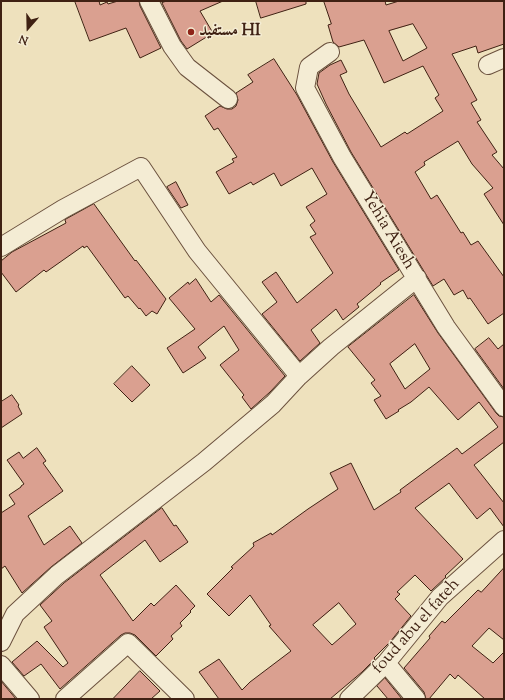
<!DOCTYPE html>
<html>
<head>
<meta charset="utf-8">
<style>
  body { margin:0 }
  #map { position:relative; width:505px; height:700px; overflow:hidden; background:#eee1bd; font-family:"Sorts Mill Goudy",serif }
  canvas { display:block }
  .frame { position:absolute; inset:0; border:2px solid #3f2113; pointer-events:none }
  .north { position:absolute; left:8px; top:8px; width:40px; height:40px; -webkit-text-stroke:3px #f4ecd4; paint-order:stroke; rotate:200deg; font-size:11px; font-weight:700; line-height:16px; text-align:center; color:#3f2113 }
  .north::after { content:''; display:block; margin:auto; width:14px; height:18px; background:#3f2113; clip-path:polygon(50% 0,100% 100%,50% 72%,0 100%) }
</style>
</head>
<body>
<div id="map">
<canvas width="505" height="700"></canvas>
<div class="frame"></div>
<div class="north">N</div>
</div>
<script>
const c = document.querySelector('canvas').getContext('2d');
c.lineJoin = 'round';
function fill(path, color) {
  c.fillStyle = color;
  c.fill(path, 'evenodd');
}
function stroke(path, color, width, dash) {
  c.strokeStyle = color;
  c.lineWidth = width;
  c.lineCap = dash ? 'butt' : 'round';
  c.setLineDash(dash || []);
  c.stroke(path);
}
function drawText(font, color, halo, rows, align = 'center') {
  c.font = font + ' "Sorts Mill Goudy",Amiri,serif';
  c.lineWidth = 3;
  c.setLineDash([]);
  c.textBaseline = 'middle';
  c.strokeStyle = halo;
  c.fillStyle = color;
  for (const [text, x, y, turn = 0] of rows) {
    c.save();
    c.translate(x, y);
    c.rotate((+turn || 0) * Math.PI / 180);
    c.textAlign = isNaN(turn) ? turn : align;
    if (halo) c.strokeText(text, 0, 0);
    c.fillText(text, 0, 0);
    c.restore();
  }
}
const building = new Path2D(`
  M75 1H99L100 5 107 2 108 4 118 1H139L140 6 161 48 140 58 126 28 90 41Z
  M167 1H223L200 11 213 33 187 49 181 41 162 3Z
  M256 1H306V4L261 18Z
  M324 1H385L386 5 399 1H504V44L478 53 476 46 452 54 477 100 471 103 481 120 477 122 497 152 492 155 504 169V225L484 194 493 188 472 164 458 141 424 162 425 165 415 172 431 199 437 195 461 233 463 232 471 245 478 241 504 277V313L488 324 470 298 468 299 463 290 454 295 444 279 433 286 351 152 326 104 317 84 319 73 330 65 341 60 347 72 340 75 349 94 381 147 405 132 407 134 443 111 435 98 439 95 423 66 384 83 364 40 339 47 333 42 328 25 331 24ZM413 24 427 48 403 61 389 31Z
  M274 59 297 95 333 162 399 270 380 283 381 284 357 304 359 307 343 320 336 309 311 330 320 343 300 361 262 314 277 302 262 282 276 272 297 303 333 273 310 237 316 234 310 225 315 221 306 207 327 194 312 168 281 186 274 173 253 185 251 182 229 194 216 172 234 162 232 159 237 157 218 128 214 130 205 116 220 106 227 109H232L236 106 238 100 236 93 253 82 248 75Z
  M176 182 188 205 181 208 167 187Z
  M94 204 135 261 136 260 166 299 157 314 152 311 146 316 140 308 139 309 128 296 125 298 87 246 84 248 83 246 46 272 44 270 16 292 1 272V261L12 252 66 223 65 220Z
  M196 279 211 302 219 295 285 376 270 392 251 409 242 397 244 395 220 365 239 350 224 326 198 347 206 358 183 373 167 348 195 329 169 298 188 282 189 284Z
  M414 295 438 333 496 413 499 416 504 417V442L474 465 504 503V527L490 508 477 519 449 483 415 508 463 559 445 576 446 577 431 591 415 575 397 592 400 594 395 599 411 616 390 642 374 658 375 659 362 672 330 699H219L199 672 219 659 242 690 250 682 291 651 269 626 271 625 250 595 229 616 207 594 233 568 231 567 254 546 253 543 271 533 272 535 308 509 338 489 330 473 351 463 374 510 401 492 400 490 457 448 462 454 498 427 479 402 458 420 429 387 411 402 398 410 399 411 386 419 374 400 381 396 371 383 375 380 348 347ZM415 344 430 369 405 389 390 364ZM339 603 356 624 332 645 313 625Z
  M489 338 498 349 504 344V389L475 349Z
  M132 366 150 385 132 402 114 384Z
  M12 395 19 405 18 406 22 414 1 428V402Z
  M37 448 46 461 43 463 63 491 28 516 44 545 70 526 82 543 51 567 22 593 5 566 1 569V513L15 504 9 495 21 487V486L24 484 7 460 19 452 23 458Z
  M162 508 174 526 176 525 188 542 160 562 145 540 100 575 133 621 151 603 154 606 176 585 195 606 190 611 191 612 180 623 182 626 171 636 173 639 156 656 135 635 130 633H125L121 635 60 689 41 664 24 676 12 662 37 641 63 667 68 663 44 627 52 621 40 605 64 583Z
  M504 568V640L489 628 472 646 493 663 504 652V699H485L458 675 455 679 450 674 429 699H426L424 692 404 668 430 638 429 636 442 621 445 623 478 590 481 592Z
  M140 671 160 691 151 699H113Z
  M385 678 402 699H388L377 686Z
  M1 681 16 699H1Z`);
fill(building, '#daa090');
stroke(building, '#3f2113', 1);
const minor = new Path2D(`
  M149 1 172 46 187 67 228 99
  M330 52 309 67 305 88 342 157 446 327 504 407
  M488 65 504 58
  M1 247 63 209 141 167 197 251 299 376
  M1 642 15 614 57 575 204 462 273 404 299 376 331 347 417 278
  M386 663 416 699
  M1 665 30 699
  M65 699 128 643 185 699
  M349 699 386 663 440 597 504 540`);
stroke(minor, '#6b513e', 20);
stroke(minor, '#f4ecd4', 18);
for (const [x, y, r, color] of [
  [191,32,4,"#8f2418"]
]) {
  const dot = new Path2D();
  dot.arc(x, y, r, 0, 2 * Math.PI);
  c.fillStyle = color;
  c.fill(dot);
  stroke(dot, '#f4ecd4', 1.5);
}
drawText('bold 17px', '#3f2113', '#f4ecd4', [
  ["مستفيد HI",199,32]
], 'left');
drawText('17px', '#3f2113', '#f4ecd4', [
  ["Yehia Aiesh",387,231,59],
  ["foud abu el fateh",417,627,-48]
]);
</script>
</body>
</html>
